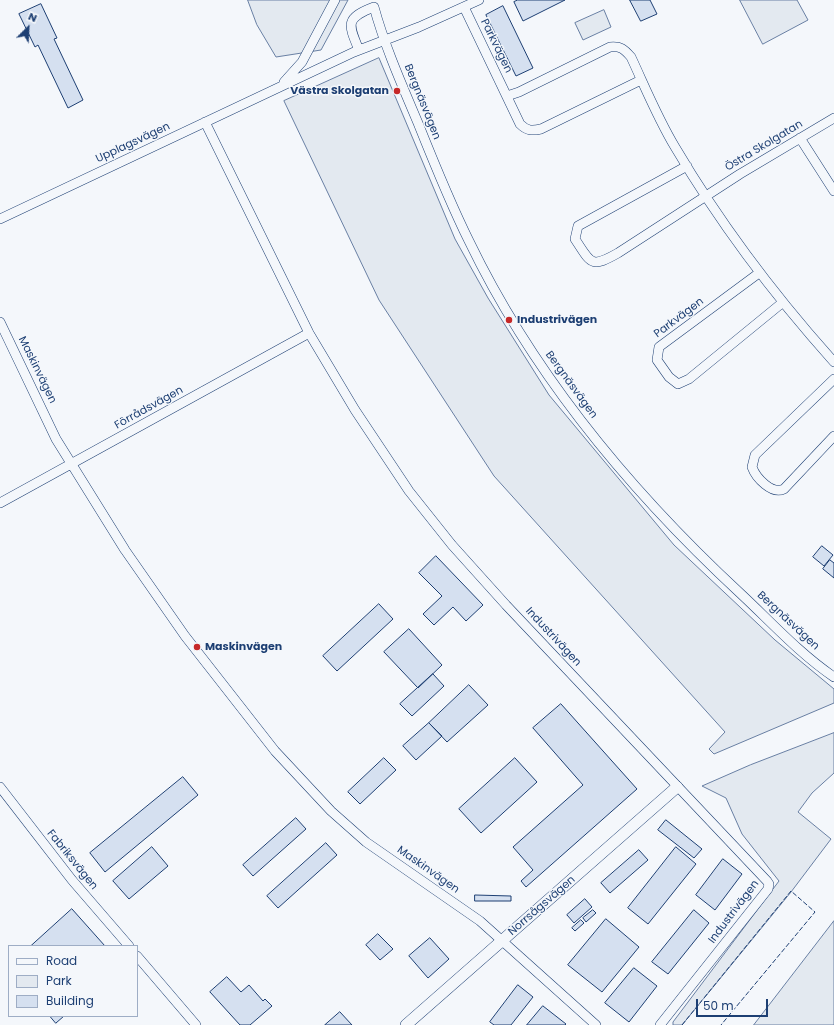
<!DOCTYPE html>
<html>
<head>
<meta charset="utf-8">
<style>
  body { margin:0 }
  #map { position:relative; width:834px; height:1025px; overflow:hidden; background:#f4f7fb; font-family:Poppins,sans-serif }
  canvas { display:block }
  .legend { position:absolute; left:8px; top:945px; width:130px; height:72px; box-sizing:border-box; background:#f4f7fb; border:1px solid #9eadc5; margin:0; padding:5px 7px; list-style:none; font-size:12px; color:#1d3f73 }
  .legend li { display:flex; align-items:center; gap:8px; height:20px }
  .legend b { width:20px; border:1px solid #9eadc5 }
  .north { position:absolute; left:8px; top:8px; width:40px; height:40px; -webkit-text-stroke:3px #f4f7fb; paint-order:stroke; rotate:24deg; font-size:11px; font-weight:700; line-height:16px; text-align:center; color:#1d3f73 }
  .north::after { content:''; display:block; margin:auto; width:14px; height:18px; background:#1d3f73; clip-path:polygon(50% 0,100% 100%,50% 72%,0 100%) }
  .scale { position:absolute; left:696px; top:999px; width:72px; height:18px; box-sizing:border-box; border:2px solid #1d3f73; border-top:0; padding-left:5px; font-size:12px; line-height:14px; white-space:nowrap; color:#1d3f73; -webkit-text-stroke:3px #f4f7fb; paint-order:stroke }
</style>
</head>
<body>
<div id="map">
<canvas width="834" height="1025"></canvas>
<ul class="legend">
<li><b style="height:5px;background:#f4f7fb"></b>Road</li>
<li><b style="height:11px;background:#e3e9f0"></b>Park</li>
<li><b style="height:11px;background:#d5e0f0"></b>Building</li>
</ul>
<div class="north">N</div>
<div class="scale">50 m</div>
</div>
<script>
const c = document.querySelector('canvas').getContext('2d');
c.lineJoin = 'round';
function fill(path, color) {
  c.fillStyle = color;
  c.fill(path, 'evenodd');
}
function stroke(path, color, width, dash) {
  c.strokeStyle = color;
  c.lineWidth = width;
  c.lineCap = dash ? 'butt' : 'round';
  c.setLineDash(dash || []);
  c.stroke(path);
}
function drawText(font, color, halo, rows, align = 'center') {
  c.font = font + ' Poppins,sans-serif';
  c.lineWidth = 3;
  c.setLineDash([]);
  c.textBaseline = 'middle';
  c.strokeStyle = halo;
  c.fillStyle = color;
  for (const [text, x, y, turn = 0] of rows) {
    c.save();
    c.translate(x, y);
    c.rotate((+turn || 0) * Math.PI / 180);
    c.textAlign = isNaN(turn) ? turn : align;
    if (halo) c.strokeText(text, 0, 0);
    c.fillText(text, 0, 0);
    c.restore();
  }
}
const green = new Path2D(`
  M248 0H348L321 50 276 57 257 25Z
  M740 0H797L808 20 763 44Z
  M604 10 611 27 583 40 575 23Z
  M379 58 455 239 488 298 549 395 674 545 775 640 834 689V703L714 754 709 749 725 732 494 476 379 300 284 101Z
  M834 733V773L812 793 798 812 831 839 791 892 682 1025H673V1022L779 881 742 834 726 798 702 786 750 765Z
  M834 921V1025H754Z`);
fill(green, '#e3e9f0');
stroke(green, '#687fa3', 1);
const building = new Path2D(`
  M518 0H565L523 21 514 2Z
  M630 0H650L657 14 641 21Z
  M41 4 57 38 54 39 83 100 68 108 38 45 35 47 19 14Z
  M503 6 533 68 516 76 486 15Z
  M822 546 833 555 824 566 813 557Z
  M436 556 483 605 466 621 453 607 434 625 423 614 442 596 419 573Z
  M830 560 834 563V578L823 569Z
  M379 604 393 619 337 671 323 656Z
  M409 629 442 665 418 688 384 652Z
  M433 674 444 686 412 716 400 704Z
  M469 685 488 705 447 742 429 723Z
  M561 704 637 789 526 887 521 881 533 870 513 847 583 785 533 728Z
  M429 723 442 736 416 760 403 746Z
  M384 758 396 770 360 804 348 792Z
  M515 758 537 782 481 833 459 809Z
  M183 777 198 795 105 872 90 853Z
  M296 818 306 829 253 876 243 865Z
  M666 820 702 849 694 858 658 830Z
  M326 843 337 855 278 908 267 896Z
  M152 847 168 866 129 899 113 881Z
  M676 847 696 864 648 924 628 908Z
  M639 850 648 860 610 893 601 883Z
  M723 859 742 874 715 910 696 895Z
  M475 895 511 896V901H475Z
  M585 899 592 907 574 923 567 915Z
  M72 909 105 946H31Z
  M593 910 596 913 586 922 583 918Z
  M694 910 709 923 668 974 652 962Z
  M606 919 639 947 602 992 568 965Z
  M581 920 584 923 575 931 572 928Z
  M378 934 393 949 380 960 366 945Z
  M430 938 449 959 428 978 409 956Z
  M634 968 657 986 629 1022 605 1003Z
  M227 977 241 992 249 985 263 1001 265 999 272 1006 250 1025H240L210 992Z
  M518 985 533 997 511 1025H494L490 1022Z
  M543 1006 566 1024 565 1025H527Z
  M340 1012 352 1025H325Z
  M50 1016H64L56 1023Z`);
fill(building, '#d5e0f0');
stroke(building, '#1d3f73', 1);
const minor = new Path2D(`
  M464 7 520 124C527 131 532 131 541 129L641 80
  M359 50C348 24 345 18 374 7 385 47 402 85 418 123 434 163 450 203 469 241 534 376 632 493 741 594 771 622 800 654 834 677
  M284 82 302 62 335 0
  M507 96 519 92 610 47C621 46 624 49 631 57 645 87 658 119 675 147 721 225 774 295 834 362
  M205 122 309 333 355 410 409 491 452 545 506 605 767 881 769 884 768 889 660 1025
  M800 138 834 191
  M687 166 578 226 575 239C591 263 590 269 618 253L740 174 834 118
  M0 219 354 52 419 27 479 0
  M759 273 659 347 657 360 669 377 678 384 689 379 782 303
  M0 322 56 439 125 550 185 636 275 751 331 811 366 842 480 921 596 1025
  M834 379 755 455 752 467C756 478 772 495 784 489L834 436
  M0 503 309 333
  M0 787 72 880 129 946
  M137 956 196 1025`);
const tertiary = new Path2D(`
  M406 1025 677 787`);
stroke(minor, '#1d3f73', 10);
stroke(tertiary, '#1d3f73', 12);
stroke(minor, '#f4f7fb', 9);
stroke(tertiary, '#f4f7fb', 11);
stroke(new Path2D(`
  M682 1025 791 891 815 912 721 1025`), '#1d3f73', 1, [5, 2]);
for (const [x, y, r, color] of [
  [397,91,4,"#c62828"],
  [509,320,4,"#c62828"],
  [197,647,4,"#c62828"]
]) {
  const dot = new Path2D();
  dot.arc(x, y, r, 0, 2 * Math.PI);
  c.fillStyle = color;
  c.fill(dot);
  stroke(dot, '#f4f7fb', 1.5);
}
drawText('11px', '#1d3f73', '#f4f7fb', [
  ["Parkvägen",496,46,64],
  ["Bergnäsvägen",422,102,68],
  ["Upplagsvägen",133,143,-25],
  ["Östra Skolgatan",764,146,-31],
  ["Parkvägen",679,318,-37],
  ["Maskinvägen",37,370,64],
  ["Bergnäsvägen",571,385,54],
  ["Förrådsvägen",149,408,-29],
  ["Bergnäsvägen",788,621,43],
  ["Industrivägen",553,637,47],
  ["Fabriksvägen",72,860,51],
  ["Maskinvägen",428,870,35],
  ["Norrsågsvägen",542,906,-41],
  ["Industrivägen",734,912,-53]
]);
drawText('bold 11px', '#1d3f73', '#f4f7fb', [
  ["Västra Skolgatan",389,91,"right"],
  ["Industrivägen",517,320],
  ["Maskinvägen",205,647]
], 'left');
</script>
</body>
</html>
